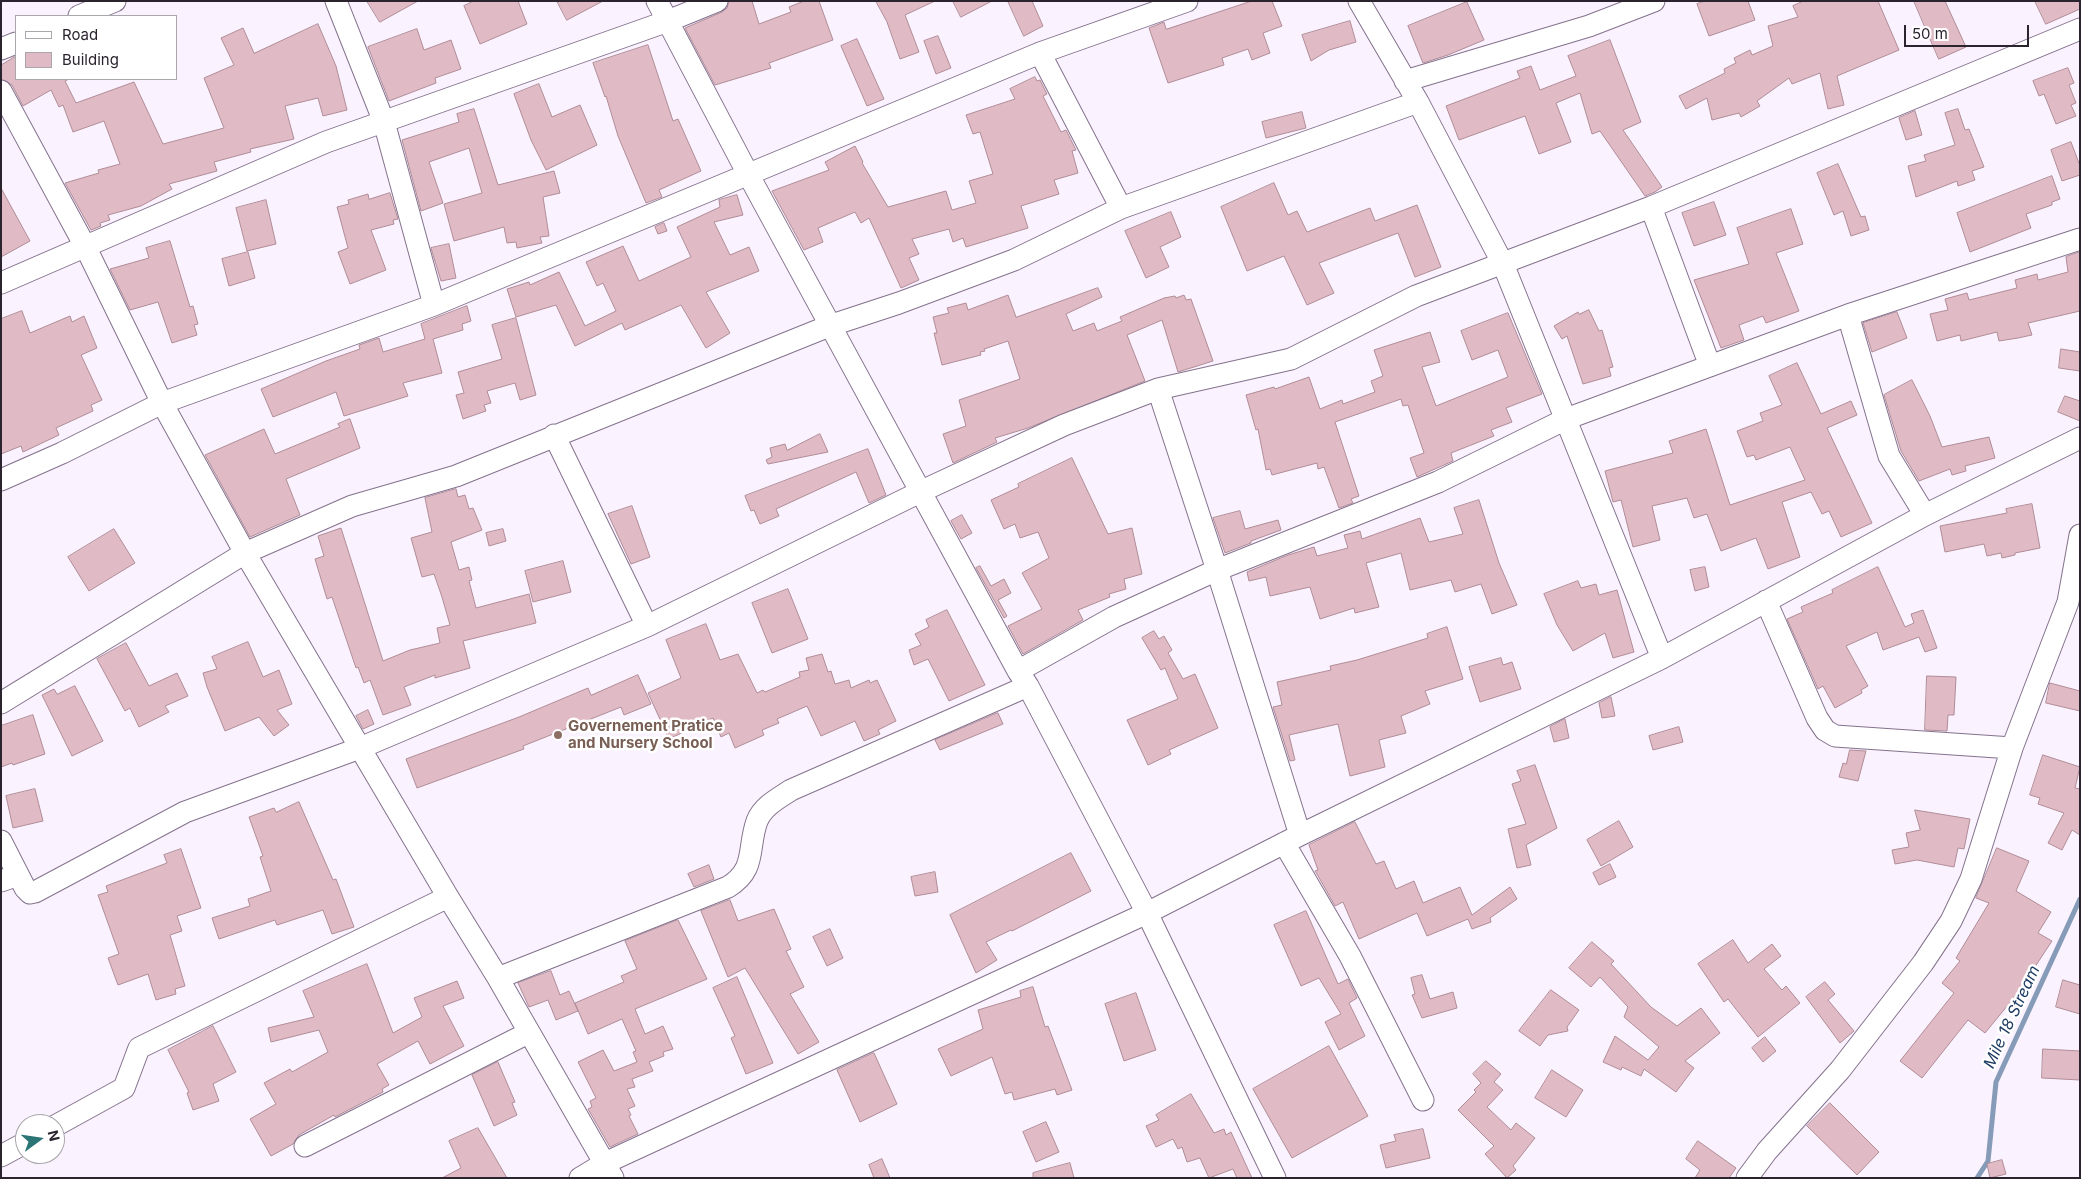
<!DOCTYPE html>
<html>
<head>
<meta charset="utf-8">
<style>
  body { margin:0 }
  #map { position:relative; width:2081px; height:1179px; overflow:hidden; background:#faf2fe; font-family:Inter,sans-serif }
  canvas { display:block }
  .frame { position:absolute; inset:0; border:2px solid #2b242f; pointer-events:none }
  .legend { position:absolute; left:15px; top:15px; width:162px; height:65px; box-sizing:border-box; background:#fff; border:1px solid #aaa7ac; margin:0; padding:6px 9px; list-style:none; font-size:15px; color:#2b242f }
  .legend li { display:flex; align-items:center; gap:10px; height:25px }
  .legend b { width:25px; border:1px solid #aaa7ac }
  .north { position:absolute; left:15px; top:1114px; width:50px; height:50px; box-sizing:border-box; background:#fff; border:1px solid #aaa7ac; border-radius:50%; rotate:76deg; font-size:14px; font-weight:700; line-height:20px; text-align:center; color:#2b242f }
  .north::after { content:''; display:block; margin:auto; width:18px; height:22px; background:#2b7576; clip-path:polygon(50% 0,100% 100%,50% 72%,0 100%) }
  .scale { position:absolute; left:1904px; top:25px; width:125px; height:22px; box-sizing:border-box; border:2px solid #2b242f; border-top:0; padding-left:6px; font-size:15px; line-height:18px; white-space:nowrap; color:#2b242f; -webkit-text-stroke:4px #fff; paint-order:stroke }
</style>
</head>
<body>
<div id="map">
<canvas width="2081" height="1179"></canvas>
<div class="frame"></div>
<ul class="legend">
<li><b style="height:6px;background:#fff"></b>Road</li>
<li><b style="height:14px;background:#e0bbc6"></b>Building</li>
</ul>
<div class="north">N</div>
<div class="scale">50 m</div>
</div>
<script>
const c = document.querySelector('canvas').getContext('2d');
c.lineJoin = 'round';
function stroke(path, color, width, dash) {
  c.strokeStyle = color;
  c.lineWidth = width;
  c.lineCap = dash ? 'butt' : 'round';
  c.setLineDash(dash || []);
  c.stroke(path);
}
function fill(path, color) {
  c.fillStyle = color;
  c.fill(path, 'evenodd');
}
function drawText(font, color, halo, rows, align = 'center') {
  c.font = font + ' Inter,sans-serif';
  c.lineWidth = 5;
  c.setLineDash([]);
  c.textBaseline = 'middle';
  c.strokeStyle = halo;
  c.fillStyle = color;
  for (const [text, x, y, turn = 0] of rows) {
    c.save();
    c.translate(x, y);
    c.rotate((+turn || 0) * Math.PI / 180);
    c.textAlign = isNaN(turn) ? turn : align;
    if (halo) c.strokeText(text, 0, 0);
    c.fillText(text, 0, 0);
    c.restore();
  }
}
stroke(new Path2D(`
  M1977 1178 1988 1161 1996 1082 2080 899`), '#869bb7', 5);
const building = new Path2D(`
  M367 1H418L380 22Z
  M474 1H518L527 24 480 44 464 6Z
  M557 1H603L567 20Z
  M729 1H752L759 24 791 12 789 7 804 1H819L833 40 769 63 771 68 715 85 685 28 722 12 727 8Z
  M876 1H935L905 15 919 52 900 59 887 22Z
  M953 1H992L961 17Z
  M1008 1H1032L1043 26 1024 36Z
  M1252 1H1272L1282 26 1263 33 1270 53 1252 60 1248 49 1222 58 1224 65 1168 83 1149 28 1164 22 1166 29Z
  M1705 1H1748L1755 20 1709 36 1697 4Z
  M1804 1H1878L1899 50 1837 76 1844 105 1828 109 1820 73 1792 84 1789 78 1757 101 1760 106 1741 117 1739 113 1712 120 1707 98 1686 109 1679 96 1725 73 1724 69 1736 63 1734 58 1750 50 1752 55 1773 46 1768 26 1798 17 1793 6Z
  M1914 1H1945L1966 47 1939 59Z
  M2035 1H2080V9L2046 24Z
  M1467 2 1484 40 1448 55 1423 63 1408 26Z
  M1350 21 1356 42 1329 50 1311 61 1302 35Z
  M318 24 336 66 347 110 323 116 318 98 285 106 294 139 250 149 251 152 214 162 217 171 169 184 172 189 141 206 108 215 110 220 100 223 101 226 91 230 65 183 99 173 98 170 120 164 104 121 73 132 63 105 59 107 51 90 23 106 12 85 1 79V65L16 56V79H69L65 81 76 103 134 82 163 144 224 128 204 78 234 65 221 38 243 28 254 53Z
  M417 29 424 50 451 40 461 69 435 78 436 83 389 101 368 47Z
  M938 36 951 68 936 74 924 41Z
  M857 39 884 99 867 106 841 46Z
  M1610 40 1641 122 1623 130 1662 187 1655 192 1645 196 1600 131 1592 134 1580 93 1556 103 1571 142 1539 154 1525 116 1459 140 1446 106 1520 78 1517 71 1531 66 1540 90 1576 76 1568 56Z
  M648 45 673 121 678 119 701 171 659 190 662 197 646 203 618 136 606 96 605 97 593 63Z
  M2068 68 2074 83 2069 85 2076 103 2071 105 2076 116 2056 124 2044 94 2039 96 2033 81Z
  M1035 77 1037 81 1040 80 1047 94 1043 96 1061 132 1066 130 1076 150 1072 151 1078 173 1054 180 1059 194 1021 206 1028 228 966 247 963 238 953 242 949 229 912 239 919 254 909 258 919 280 901 288 869 218 861 223 855 212 818 228 823 242 804 250 772 191 829 170 825 162 855 146 863 162 862 163 888 207 946 191 952 210 976 203 969 181 993 174 980 132 973 134 966 115 1015 99 1010 89Z
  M539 84 552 117 580 105 597 145 546 170 531 140 514 94Z
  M474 109 498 185 554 171 560 193 543 197 549 236 540 237 542 243 517 248 516 242 507 243 504 227 454 241 444 204 482 193 469 148 429 162 443 203 421 211 402 140 459 122 457 114Z
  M1958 109 1965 130 1969 129 1984 167 1972 171 1975 180 1958 186 1957 181 1916 197 1908 166 1926 161 1924 155 1955 145 1945 113Z
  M1915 111 1922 135 1906 140 1899 118Z
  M1302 112 1306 128 1266 138 1262 122Z
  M2071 142 2080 166V175L2062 181 2051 150Z
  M1838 164 1861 217 1865 216 1869 230 1851 236 1843 211 1834 215 1817 173Z
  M2052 176 2060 199 2052 202V205L2026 214 2031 228 1970 252 1957 213Z
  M1274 183 1288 215 1297 211 1307 232 1370 208 1375 221 1417 205 1441 267 1415 277 1398 233 1319 263 1334 293 1307 305 1284 256 1247 271 1221 207Z
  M1 188 30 241 1 257Z
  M390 193 398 219 393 220 394 224 371 230 386 270 350 284 338 252 348 248 337 207 349 204 348 200 368 194 369 199Z
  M737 195 743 215 714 222 730 255 749 247 759 271 706 292 730 333 706 348 681 305 625 330 622 323 575 346 556 305 516 317 507 289 529 282 530 285 559 272 585 326 616 311 603 283 597 286 586 262 623 246 639 281 691 257 677 227 720 207 719 200Z
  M266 200 276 244 247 251 236 208Z
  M1714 202 1726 235 1694 246 1682 213Z
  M1791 209 1803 244 1776 253 1799 311 1766 323 1763 316 1739 325 1744 340 1721 348 1694 280 1749 264 1737 228Z
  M1171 212 1181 237 1160 247 1169 267 1146 278 1125 231Z
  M664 223 667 231 658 234 655 227Z
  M170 241 190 307 193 306 198 324 194 325 197 335 172 343 158 302 130 310 110 269 149 258 146 248Z
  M449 244 456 278 441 281 431 248Z
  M248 252 255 278 229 286 222 259Z
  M2080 252V311L2028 323 2032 335 2018 338 1999 341 1997 332 1961 341 1960 335 1937 341 1930 314 1948 310 1945 299 1967 293 1969 300 2017 288 2015 280 2037 274 2038 280 2068 272 2066 257Z
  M1098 288 1102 297 1066 314 1073 331 1094 323 1097 331 1122 321 1120 317 1164 298 1175 296 1176 298 1184 295 1186 300 1191 299 1213 361 1178 372 1162 320 1127 335 1145 381 1028 428 995 438 997 442 953 463 943 434 966 426 959 400 1020 379 1008 341 984 349 985 351 980 352 981 355 942 365 934 333H937L933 317 949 313 947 308 966 303 968 310 1008 295 1016 317Z
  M467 306 471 321 462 324 463 330 433 339 442 373 403 383 408 396 344 416 336 392 273 417 261 389 326 361 360 349 359 345 379 338 383 352 425 339 421 324Z
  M1589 310 1599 331 1602 330 1613 367 1609 368 1611 376 1583 384 1567 336 1562 339 1554 326 1578 312 1579 314Z
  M22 311 30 333 70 316 72 322 84 316 97 348 81 355 102 400 91 405 93 411 56 428 59 435 23 452 21 446 1 454V319Z
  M1897 312 1907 338 1872 352 1863 323Z
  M1508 313 1542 394 1506 408 1512 422 1491 430 1494 436 1451 453 1453 461 1417 477 1410 458 1424 453 1408 405 1403 406 1401 399 1335 422 1359 496 1351 499 1353 503 1339 508 1324 467 1318 469 1317 463 1272 475 1270 469 1266 470 1258 429 1256 430 1246 395 1274 387 1275 389 1309 377 1320 409 1342 400 1343 404 1375 392 1371 381 1383 376 1374 350 1430 332 1440 362 1422 367 1436 406 1508 377 1498 350 1472 360 1461 331Z
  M516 318 536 395 520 400 515 383 487 391 491 403 484 405 486 411 463 419 456 395 464 393 458 372 502 359 492 325Z
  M2061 349 2080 352V371L2059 368Z
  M1797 363 1821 414 1851 401 1857 415 1827 428 1872 523 1841 537 1829 511 1822 514 1811 492 1782 502 1800 557 1768 569 1756 538 1721 551 1707 514 1694 518 1687 498 1652 506 1660 540 1633 547 1621 500 1613 502 1605 471 1673 453 1669 441 1706 429 1730 505 1805 480 1790 447 1756 460 1754 455 1747 457 1737 431 1763 421 1760 413 1782 405 1769 376Z
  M1912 380 1930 416 1942 447 1989 437 1995 458 1965 466 1966 471 1952 475 1950 469 1919 481 1901 451 1884 395Z
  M2065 396 2080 401V421L2058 412Z
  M350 419 360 448 286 479 300 515 250 537 205 455 264 429 275 454 340 427 338 424Z
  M820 434 828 452 768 464 766 460 772 457 770 448 785 444 787 450Z
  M868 449 886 495 869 503 856 472 776 509 779 516 760 524 754 510 751 511 745 496Z
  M1072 458 1108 534 1132 528 1142 574 1124 579 1126 589 1109 594 1110 597 1078 610 1083 620 1023 654 1008 626 1042 609 1022 573 1049 558 1038 532 1020 538 1015 524 1004 529 991 500 1019 487 1018 484Z
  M456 489 458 497 465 495 469 509 473 508 482 530 451 542 459 570 469 567 472 580 469 581 476 608 529 594 536 623 463 641 470 668 435 678V675L404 687 411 705 383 715 370 680 364 683 358 667 356 668 332 597 327 599 315 559 324 556 318 536 341 528 383 661 410 650 440 643 437 628 450 625 442 597 434 574 422 577 411 538 432 532 425 498Z
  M1479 500 1499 563 1517 605 1492 614 1481 584 1455 592 1451 580 1410 590 1401 553 1366 563 1379 607 1355 613 1354 608 1320 619 1310 587 1270 596 1266 577 1249 581 1247 572 1288 555 1314 547 1317 556 1348 548 1344 535 1360 531 1362 539 1420 518 1429 542 1463 534 1454 508Z
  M2032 504 2040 548 2015 553V555L2002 558 2001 553 1987 556 1984 544 1945 552 1940 526 2007 513 2006 509Z
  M632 506 650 557 631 564 608 514Z
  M1240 511 1245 529 1278 520 1281 530 1251 541V543L1225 553 1213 518Z
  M962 515 972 533 961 539 951 521Z
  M114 529 135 563 89 591 68 557Z
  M503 529 506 541 489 546 486 533Z
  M563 561 571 592 533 602 525 571Z
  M980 566 991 586 1004 579 1011 593 998 600 1007 616 1004 618 976 568Z
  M1705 567 1709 587 1695 591 1690 570Z
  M1878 567 1905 627 1914 623 1911 614 1923 610 1937 648 1925 652 1919 637 1883 650 1877 632 1846 646 1868 686 1861 690 1862 693 1835 708 1823 686 1818 689 1787 619 1803 612 1801 607 1833 593 1832 590Z
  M1578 581 1581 588 1596 584 1599 595 1617 590 1634 652 1613 658 1605 633 1573 651 1557 625 1544 594Z
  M788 589 808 639 772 653 752 603Z
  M947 610 985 685 949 701 928 659 914 665 909 650 921 645 915 634 929 627 926 620Z
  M706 624 720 660 738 654 757 693 763 690 765 692 800 677 799 672 809 670 806 658 822 654 828 672 831 671 835 684 849 680 851 688 869 680 870 683 877 680 896 721 878 730 880 734 864 741 855 721 821 736 807 706 777 719 779 723 762 730 764 735 735 748 729 733 721 737 713 718 669 739 648 693 681 678 666 640Z
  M1447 627 1463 679 1425 691 1430 704 1401 716 1406 733 1379 740 1385 767 1350 776 1338 724 1289 735 1295 760 1290 761 1273 707 1282 705 1277 682 1331 670 1330 666 1357 660 1428 638 1427 634Z
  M1154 631 1159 639 1164 636 1172 650 1168 653 1183 679 1195 674 1218 728 1169 750 1171 754 1148 765 1127 720 1178 699 1165 668 1161 670 1142 638Z
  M248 642 263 677 279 670 292 704 277 710 289 725 274 736 259 717 225 731 207 687 203 673 217 669 212 657Z
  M126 643 149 686 177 673 188 696 165 706 169 712 139 727 130 708 125 711 97 659Z
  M1501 658 1503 665 1512 662 1521 689 1480 702 1469 667Z
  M638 675 651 704 624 715 621 707 523 746 524 749 417 788 406 759 519 717 588 688 591 695Z
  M1927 676 1956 677 1954 715H1948L1947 731 1925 730Z
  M2050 683 2080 691V711L2046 703Z
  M75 686 103 741 72 756 42 695 54 689 57 694Z
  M1611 697 1615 716 1602 718 1599 703Z
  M368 710 374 724 363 729 356 716Z
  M998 713 1003 724 940 750 935 740Z
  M33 715 45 754 13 765 12 763 1 767V726Z
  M1565 719 1569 738 1554 742 1550 727Z
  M1679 727 1683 742 1653 750 1649 736Z
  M1850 750 1866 751 1858 781 1839 777 1843 763 1846 764Z
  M2043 755 2080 767 2075 788 2080 789V835L2072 830 2062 850 2048 843 2064 813 2038 804 2040 798 2030 795Z
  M1535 765 1557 828 1526 845 1531 865 1517 868 1508 829 1526 824 1512 784 1521 781 1517 771Z
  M35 789 43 821 13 828 6 796Z
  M299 802 333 880 336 879 354 927 332 934 323 910 277 925 275 920 219 939 212 918 250 906 248 899 271 891 260 857 263 856 249 817 274 808 276 812Z
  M1915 810 1970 819 1964 849 1958 848 1954 867 1917 860 1895 864 1892 850 1909 847 1906 833 1920 830Z
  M1619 821 1633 847 1601 866 1587 840Z
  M1355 822 1376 864 1384 861 1396 889 1414 881 1423 903 1460 887 1472 915 1510 887 1517 899 1490 918 1491 922 1472 929 1468 919 1427 936 1417 913 1359 939 1343 902 1335 906 1317 874 1315 871 1318 870 1309 845Z
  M1997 848 2029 861 2016 891 2051 912 2038 933 2052 941 2017 994 1985 1033 1968 1020 1922 1078 1900 1061 1954 993 1942 983 1960 961 1956 958 1989 903 1976 898Z
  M181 849 201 908 177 916 182 931 170 935 185 986 175 989 176 994 156 1000 148 974 118 985 108 958 119 954 98 895 108 892 106 886 167 863 164 855Z
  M1071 853 1091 891 1012 931 1011 930 986 942 997 960 976 973 950 915Z
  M1610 864 1616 877 1599 885 1593 873Z
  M709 865 714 879 694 887 688 874Z
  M935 872 938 892 915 896 911 877Z
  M730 900 738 921 774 909 791 949 786 951 804 987 790 994 819 1042 798 1054 745 968 728 977 701 911Z
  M1306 911 1338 984 1348 979 1357 998 1349 1003 1365 1036 1339 1050 1325 1022 1341 1014 1319 978 1301 986 1274 925Z
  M678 920 707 979 635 1009 645 1034 663 1026 673 1049 663 1052 664 1056 649 1062 653 1071 632 1079 635 1087 627 1089 635 1106 628 1109 631 1115 629 1116 638 1134 610 1147 588 1109 592 1107 590 1101 596 1098 578 1062 603 1050 614 1071 637 1062 633 1052 636 1051 622 1019 588 1034 575 1003 624 982 621 976 637 969 625 941Z
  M830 929 843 958 827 966 813 937Z
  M1733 940 1748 963 1772 944 1781 956 1764 969 1782 990 1786 986 1800 1003 1758 1037 1728 999 1724 1002 1698 964Z
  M1592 942 1614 961 1611 964 1651 1007 1677 1026 1701 1008 1720 1033 1685 1061 1694 1068 1676 1092 1644 1069 1641 1076 1622 1067 1621 1070 1603 1062 1615 1036 1648 1060 1659 1047 1624 1017 1628 1007 1600 977 1591 987 1569 968Z
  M367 964 393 1033 422 1017 414 998 457 981 464 998 443 1006 464 1046 430 1064 418 1041 377 1064 389 1085 382 1089 383 1092 335 1117 334 1115 299 1135 293 1144 271 1156 250 1119 276 1104 264 1083 290 1069 292 1072 328 1052 319 1030 271 1042 268 1028 314 1017 303 991Z
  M551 971 560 995 569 991 578 1011 556 1020 548 1000 529 1007 518 983Z
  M1422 975 1430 999 1453 992 1457 1008 1422 1018 1412 995 1415 994 1411 978Z
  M737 977 773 1063 746 1074 731 1038 735 1036 713 988Z
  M2063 980 2080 985V1014L2056 1007Z
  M1825 982 1835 994 1828 1000 1854 1031 1840 1043 1806 997Z
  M1033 987 1045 1027 1048 1026 1072 1090 1057 1095 1055 1089 1014 1100 1012 1092 1005 1094 992 1057 951 1076 938 1049 983 1029 978 1010 1021 997 1020 991Z
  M1551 990 1579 1010 1567 1027 1568 1031 1548 1035 1540 1046 1519 1031Z
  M1136 993 1156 1050 1124 1061 1105 1004Z
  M213 1026 236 1072 213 1084 219 1101 193 1110 187 1093 189 1092 168 1050Z
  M1765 1037 1776 1051 1763 1062 1752 1048Z
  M1329 1046 1368 1116 1292 1158 1253 1089Z
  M2043 1049 2080 1051V1080L2042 1078Z
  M874 1053 897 1104 860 1122 837 1070Z
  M1486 1061 1501 1074 1494 1082 1503 1090 1487 1107 1511 1130 1516 1123 1535 1138 1513 1166 1516 1170 1507 1178 1485 1154 1494 1146 1458 1110 1476 1092 1474 1090 1481 1083 1473 1074Z
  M498 1062 515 1102 512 1103 517 1115 494 1126 472 1075Z
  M1552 1070 1583 1090 1566 1117 1535 1098Z
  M1191 1094 1214 1133 1224 1129 1226 1135 1231 1132 1252 1178H1237L1233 1169 1209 1178 1200 1158 1187 1162 1182 1147 1178 1149 1173 1139 1156 1147 1146 1126 1159 1120 1156 1115Z
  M1830 1103 1879 1152 1857 1175 1807 1126Z
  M1046 1122 1059 1152 1036 1162 1023 1132Z
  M478 1128 507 1178H442L461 1168 449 1141Z
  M1423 1129 1430 1158 1386 1168 1380 1145 1396 1141 1394 1135Z
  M1698 1141 1736 1168 1729 1178H1695L1700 1170 1686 1159Z
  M882 1159 890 1178H874L869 1165Z
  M2002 1160 2006 1174 1990 1178 1987 1164Z
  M1070 1163 1074 1178H1033V1173Z`);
fill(building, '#e0bbc6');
stroke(building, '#b08c97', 1);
const minor = new Path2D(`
  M336 1 384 122 434 305
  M657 1 748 174 1018 671 1028 686 1147 913 1275 1178
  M1359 1 1418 102 1503 264 1662 658
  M79 16 115 1
  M1 49 16 43
  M1040 53 1121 208
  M1405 81 1589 26 1654 1
  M1 91 85 246 162 403 245 553 448 897 498 978 613 1178
  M1651 207 1710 366
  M1 283 326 142 668 21 717 1
  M1848 315 1889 456 1925 515
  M1158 389 1217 570 1438 482 1566 419 1848 315 2080 239
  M554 435 647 626
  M1 480 62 453 162 403 434 305 1040 53 1187 1
  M1766 601 1817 718 1825 730 1835 736 2012 748
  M1018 671 1114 617 1217 570 1300 835
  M1 703 245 553 352 506 456 476 829 326 899 303 1014 260 1121 208 1418 102
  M1 841 25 888 30 893 35 892 185 812 360 748 647 626 922 491 1064 425 1158 389 1291 359 1416 296 1651 207 2080 29
  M1284 843 1350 956 1423 1100
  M1 881 18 875
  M498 978 728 887C757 869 747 849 757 821 763 806 779 798 791 790L1028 686
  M55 1126 124 1088 139 1048 448 897
  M305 1146 528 1033
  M1 1156 25 1143
  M580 1178 605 1163 1147 913 1300 835 1662 658 1925 515 2080 438
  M1747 1178 1767 1151 1840 1070 1923 963 1951 921 1971 879 2012 748 2068 602 2080 535`);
stroke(minor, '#84728d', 23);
stroke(minor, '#fff', 21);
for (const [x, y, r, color] of [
  [558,735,5,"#8d6e63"]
]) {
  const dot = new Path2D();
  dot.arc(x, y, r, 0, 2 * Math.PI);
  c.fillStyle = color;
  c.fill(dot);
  stroke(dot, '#fff', 2);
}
drawText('bold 15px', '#785e54', '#fff', [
  ["Governement Pratice",568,726],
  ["and Nursery School",568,743]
], 'left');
drawText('italic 16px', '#1e3c63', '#fff', [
  ["Mile 18 Stream",2012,1017,-65]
]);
</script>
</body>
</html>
